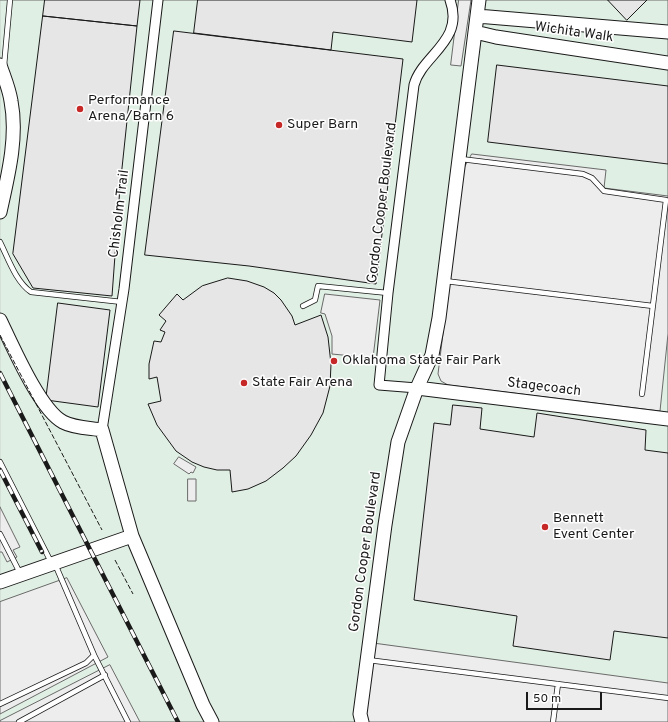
<!DOCTYPE html>
<html>
<head>
<meta charset="utf-8">
<style>
  body { margin:0 }
  #map { position:relative; width:668px; height:722px; overflow:hidden; background:#fff; font-family:Overpass,sans-serif }
  canvas { display:block }
  .scale { position:absolute; left:526px; top:692px; width:76px; height:18px; box-sizing:border-box; border:2px solid #1a1a1a; border-top:0; padding-left:5px; font-size:12px; line-height:14px; white-space:nowrap; color:#1a1a1a; -webkit-text-stroke:3px #fff; paint-order:stroke }
</style>
</head>
<body>
<div id="map">
<canvas width="668" height="722"></canvas>
<div class="scale">50 m</div>
</div>
<script>
const c = document.querySelector('canvas').getContext('2d');
c.lineJoin = 'round';
function fill(path, color) {
  c.fillStyle = color;
  c.fill(path, 'evenodd');
}
function stroke(path, color, width, dash) {
  c.strokeStyle = color;
  c.lineWidth = width;
  c.lineCap = dash ? 'butt' : 'round';
  c.setLineDash(dash || []);
  c.stroke(path);
}
function drawText(font, color, halo, rows, align = 'center') {
  c.font = font + ' Overpass,sans-serif';
  c.lineWidth = 3;
  c.setLineDash([]);
  c.textBaseline = 'middle';
  c.strokeStyle = halo;
  c.fillStyle = color;
  for (const [text, x, y, turn = 0] of rows) {
    c.save();
    c.translate(x, y);
    c.rotate((+turn || 0) * Math.PI / 180);
    c.textAlign = isNaN(turn) ? turn : align;
    if (halo) c.strokeText(text, 0, 0);
    c.fillText(text, 0, 0);
    c.restore();
  }
}
const green = new Path2D(`
  M0 0H668V722H0Z`);
fill(green, '#e0efe3');
stroke(green, '#6a6a6a', 1);
const parking = new Path2D(`
  M459 0H471L461 66 451 65Z
  M472 154 606 170 604 188 668 196V334L660 411 448 385 441 381 438 374 463 170Z
  M325 294 380 300 373 358 332 354V336L325 314 321 313Z
  M179 457 196 467 193 473 191 472 189 474 174 464Z
  M188 479H196V501H188Z
  M0 507 20 547 13 550 17 557 7 562 2 552H0Z
  M67 578 108 657 0 714V602Z
  M373 643 668 683V722H366L364 709Z
  M110 665 140 722H0V721Z`);
fill(parking, '#ededed');
stroke(parking, '#6a6a6a', 1);
const building = new Path2D(`
  M45 0H140L137 26 43 16Z
  M198 0H417L412 42 333 32 331 50 194 33Z
  M608 0H647L627 20Z
  M43 16 137 26 120 187 112 296 33 288 13 254Z
  M174 31 403 59 376 284 249 266 145 255Z
  M497 65 668 86V164L488 142Z
  M228 278 247 281 264 287 274 293 281 300 292 316 295 325 321 315 328 337 331 364 330 386 323 413 311 435 296 456 283 468 266 481 248 489 232 492 230 470H217L204 467 192 462 176 451 157 425 148 404 161 401 157 377 149 379V364L154 341 161 342 165 332 160 330 166 321 159 315 177 294 183 300 202 286Z
  M58 303 110 310 98 407 46 400Z
  M453 405 482 408 480 429 534 437 537 413 646 430 645 450 668 453V638L614 631 610 660 513 646 517 616 414 600 434 423 450 425Z`);
fill(building, '#e6e6e6');
stroke(building, '#1a1a1a', 1);
const lane = new Path2D(`
  M4 66 10 0
  M461 159 583 174 592 178 604 191 666 200 642 394
  M0 242C8 258 16 282 31 292L122 302
  M445 281 653 306
  M303 306 315 300 318 286 388 293
  M0 462 51 562
  M0 534 20 573
  M94 655 128 722
  M368 660 668 698
  M0 704 86 663 94 655 55 564
  M19 722 105 675
  M553 722 558 684`);
const street = new Path2D(`
  M417 388 379 385 388 293 414 85C422 55 465 41 450 0
  M102 430 124 289 158 0`);
const secondary = new Path2D(`
  M477 16 668 32
  M475 32 496 37 668 63
  M0 65C4 77 9 88 11 101 18 137 8 176 0 212
  M0 320C12 345 40 410 63 422 74 428 90 428 102 430L132 536 203 705 212 722
  M417 388 668 419
  M0 582 132 536
  M362 722 360 714 385 525 398 442 417 388 432 355 439 318 479 0`);
stroke(lane, '#1a1a1a', 6);
stroke(street, '#1a1a1a', 11);
stroke(secondary, '#1a1a1a', 15);
stroke(lane, '#fff', 4.5);
stroke(street, '#fff', 9);
stroke(secondary, '#fff', 13);
const rail = new Path2D(`
  M0 373 178 722
  M0 470 42 552`);
stroke(rail, '#1a1a1a', 4.5);
stroke(rail, '#fff', 3, [9]);
stroke(new Path2D(`
  M0 335 102 530
  M115 560 133 594`), '#1a1a1a', 1, [5, 2]);
for (const [x, y, r, color] of [
  [80,109,4,"#c62828"],
  [279,125,4,"#c62828"],
  [334,361,4,"#c62828"],
  [244,383,4,"#c62828"],
  [545,527,4,"#c62828"]
]) {
  const dot = new Path2D();
  dot.arc(x, y, r, 0, 2 * Math.PI);
  c.fillStyle = color;
  c.fill(dot);
  stroke(dot, '#fff', 1.5);
}
drawText('14px', '#1a1a1a', '#fff', [
  ["Wichita Walk",574,33,8],
  ["Gordon Cooper Boulevard",383,203,-83],
  ["Chisholm Trail",120,214,-83],
  ["Stagecoach",544,388,7],
  ["Gordon Cooper Boulevard",366,552,-82]
]);
drawText('14px', '#1a1a1a', '#fff', [
  ["Performance",88,101],
  ["Arena/Barn 6",88,117],
  ["Super Barn",287,125],
  ["Oklahoma State Fair Park",342,361],
  ["State Fair Arena",252,383],
  ["Bennett",553,519],
  ["Event Center",553,535]
], 'left');
</script>
</body>
</html>
